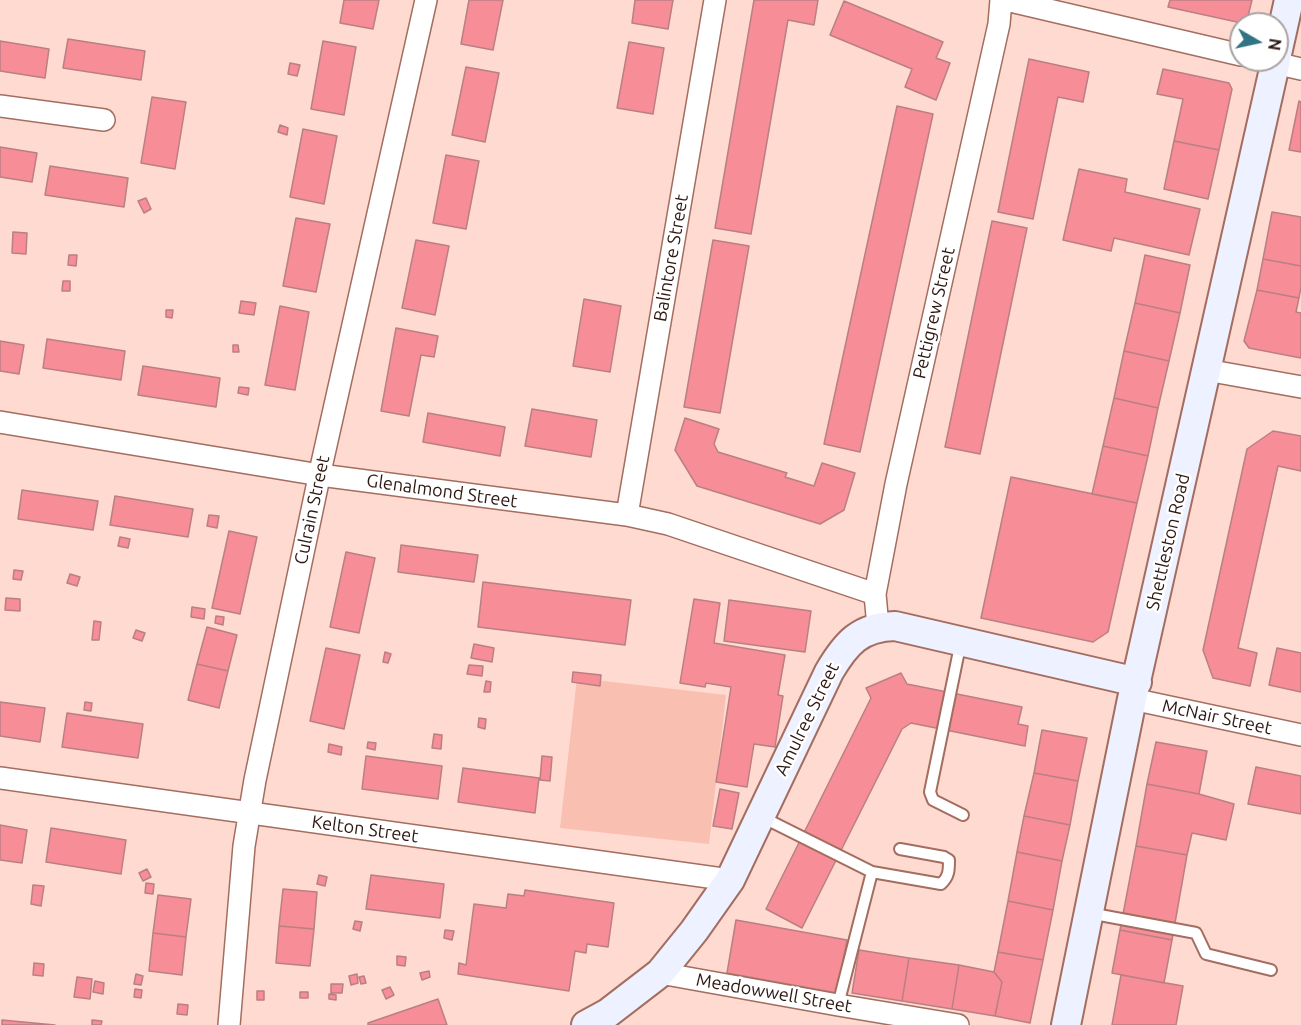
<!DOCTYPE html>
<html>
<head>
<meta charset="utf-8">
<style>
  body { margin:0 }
  #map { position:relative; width:1301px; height:1025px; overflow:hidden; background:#ffdad0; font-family:Ubuntu,sans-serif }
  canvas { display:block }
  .north { position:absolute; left:1229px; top:12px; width:60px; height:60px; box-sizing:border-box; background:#fff; border:2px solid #aba3a1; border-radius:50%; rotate:99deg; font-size:16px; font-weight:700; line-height:24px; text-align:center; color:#2d1813 }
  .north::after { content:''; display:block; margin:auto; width:21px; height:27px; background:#317584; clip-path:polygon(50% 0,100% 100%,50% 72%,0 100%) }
</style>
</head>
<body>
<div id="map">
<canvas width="1301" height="1025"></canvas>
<div class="north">N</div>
</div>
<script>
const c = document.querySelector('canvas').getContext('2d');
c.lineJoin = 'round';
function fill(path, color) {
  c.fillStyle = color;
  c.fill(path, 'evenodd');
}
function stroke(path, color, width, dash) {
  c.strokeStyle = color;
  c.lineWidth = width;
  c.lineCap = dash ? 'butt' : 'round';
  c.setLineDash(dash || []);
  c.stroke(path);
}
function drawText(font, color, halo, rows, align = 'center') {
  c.font = font + ' Ubuntu,sans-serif';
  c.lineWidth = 5;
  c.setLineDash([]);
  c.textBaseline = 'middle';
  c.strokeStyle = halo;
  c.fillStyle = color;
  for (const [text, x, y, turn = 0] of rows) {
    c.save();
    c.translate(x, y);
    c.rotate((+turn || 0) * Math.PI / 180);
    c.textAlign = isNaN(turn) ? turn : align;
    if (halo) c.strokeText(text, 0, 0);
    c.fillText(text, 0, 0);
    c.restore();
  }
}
fill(new Path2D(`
  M577 678 726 695 709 844 560 828Z`), '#f9bfb0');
const building = new Path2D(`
  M344 0H379L373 29 340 23Z
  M469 0H503L493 50 461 44Z
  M635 0H673L668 29 632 23Z
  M754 0H818L814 25 788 20 751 234 715 228Z
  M1170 0H1252L1246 24 1168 7Z
  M844 1 943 42 936 58 950 63 936 100 905 87 912 69 830 35Z
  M68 39 145 51 141 80 63 68Z
  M0 41 49 49 45 78 0 71Z
  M323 41 356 47 344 115 311 109Z
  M629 42 664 48 653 114 617 108Z
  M1029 59 1089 72 1083 102 1058 97 1033 219 998 212Z
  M290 63 300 65 297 76 288 74Z
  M466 67 499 73 485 142 452 135Z
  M1163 69 1229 83 1232 89 1219 150 1174 141 1183 99 1157 94Z
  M152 97 186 102 175 169 141 163Z
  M1299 101 1301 102V152L1289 150Z
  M897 106 933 114 860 452 824 444Z
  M280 125 288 128 287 135 278 132Z
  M303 129 337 136 324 204 290 197Z
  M1174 141 1219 150 1208 199 1164 189Z
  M0 147 37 153 32 182 0 177Z
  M446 155 479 161 466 229 433 223Z
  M50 166 128 178 124 207 45 195Z
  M1079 169 1127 179 1125 192 1200 209 1189 255 1114 238 1111 251 1063 240Z
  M146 198 151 209 144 213 138 201Z
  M1272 212 1301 217V266L1263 259Z
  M296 218 330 224 316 292 283 286Z
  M992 221 1027 228 980 454 945 447Z
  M13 232 27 233 26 254 12 253Z
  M416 240 449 246 435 315 402 308Z
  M713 240 749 246 720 413 684 407Z
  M69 255H77L76 266 68 265Z
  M1145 255 1190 265 1180 313 1135 303Z
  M1263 259 1301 266V287L1299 298 1257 290Z
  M63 281H70V291H62Z
  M1257 290 1299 298 1296 312 1301 313V358L1249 348 1244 341Z
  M584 299 621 306 610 372 573 366Z
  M241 301 256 303 254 315 239 313Z
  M1135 303 1180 313 1169 361 1124 351Z
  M280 306 309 312 295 390 265 385Z
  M166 310H173L172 318 166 317Z
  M396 328 438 336 434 357 421 355 409 416 381 411Z
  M47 339 125 351 121 380 43 368Z
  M0 341 24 345 19 374 0 371Z
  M233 345H238L239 352H233Z
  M1124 351 1169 361 1158 408 1114 398Z
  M143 366 220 378 216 407 138 395Z
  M239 387 249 388 248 395 238 393Z
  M1114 398 1158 408 1148 456 1103 446Z
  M532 409 597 420 591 457 525 446Z
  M428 413 505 427 500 456 423 442Z
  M685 418 719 429 714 444 718 452 787 473 785 477 814 486 822 463 855 473 844 510 820 524 697 486 675 450Z
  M1273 431 1301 436V471L1278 466 1238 648 1257 653 1250 686 1213 678 1203 650 1247 449Z
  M1103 446 1148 456 1137 503 1092 494Z
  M1011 477 1137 503 1108 632 1093 642 981 618Z
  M22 490 98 501 93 530 18 519Z
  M115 496 193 509 188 537 110 525Z
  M209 515 219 516 217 528 207 526Z
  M229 531 257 537 240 614 212 608Z
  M120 537 130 539 128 548 118 546Z
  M401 545 478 555 474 582 398 572Z
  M346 552 375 558 359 633 330 627Z
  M14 570 23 571 21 580 13 579Z
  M70 574 80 577 77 586 67 583Z
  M483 582 631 600 625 645 478 627Z
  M6 598 20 599V611L5 610Z
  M694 599 720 603 714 643 785 655 778 695 783 696 775 747 754 744 747 787 716 782 731 687 706 683 705 687 680 683Z
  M729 600 811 611 805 652 724 641Z
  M192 607 205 609 204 619 191 617Z
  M216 616 224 617 223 625 215 623Z
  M94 621 101 622 99 640H92Z
  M207 627 237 635 228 671 197 664Z
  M136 630 145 633 142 641 133 638Z
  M474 644 494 648 492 662 471 658Z
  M326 648 360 655 344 729 310 721Z
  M1277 648 1301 653V692L1269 685Z
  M385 652 391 654 388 663 383 662Z
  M197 664 228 671 219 708 188 700Z
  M469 665 483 666 482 676 467 674Z
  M573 672 601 675 600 686 572 682Z
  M901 673 907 684 1022 707 1018 724 1028 726 1025 746 911 723 902 729 802 928 766 909 871 698 866 688Z
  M486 681 491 682 490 692H484Z
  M0 702 45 708 40 742 0 736Z
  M85 702 92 703 91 711 84 710Z
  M67 713 143 724 138 758 62 747Z
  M479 718 486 719 485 729 478 727Z
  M1042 730 1087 738 1078 781 1034 773Z
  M434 734 442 735 441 749 432 748Z
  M368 742 376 743 375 750 367 748Z
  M1156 742 1207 751 1199 794 1147 784Z
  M329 744 342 747 341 755 328 752Z
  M366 756 442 766 438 799 362 789Z
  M542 756 552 757 550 781 540 780Z
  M1256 767 1301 776V814L1248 804Z
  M463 768 539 778 535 813 458 802Z
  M1034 773 1078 781 1070 825 1024 816Z
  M1147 784 1199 794 1234 804 1226 840 1192 833 1187 855 1136 846Z
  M720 789 739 793 732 829 713 826Z
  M1024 816 1070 825 1062 861 1017 852Z
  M0 825 27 830 22 863 0 860Z
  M51 828 126 840 121 874 46 862Z
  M1136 846 1187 855 1172 940 1120 930Z
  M1017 852 1062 861 1053 910 1008 901Z
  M147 869 151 877 143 881 139 873Z
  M319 875 327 877 325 886 317 884Z
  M371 875 444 884 440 918 366 909Z
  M146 883 154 884 153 894 145 893Z
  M33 885 44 886 41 906 31 904Z
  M283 889 317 892 314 929 279 926Z
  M525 890 614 903 608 947 587 944 586 953 575 951 569 991 458 974 459 963 466 965 474 904 506 908 508 894 524 896Z
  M158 895 191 899 186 937 153 933Z
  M1008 901 1053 910 1043 960 998 952Z
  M736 920 847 940 837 993 727 973Z
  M355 921 362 922 360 931 353 929Z
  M279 926 314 929 310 966 276 963Z
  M445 930 454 931 452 940 444 938Z
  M1120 930 1172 940 1164 983 1112 973Z
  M153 933 186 937 182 975 149 971Z
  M859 950 909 958 902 1001 852 993Z
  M998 952 1043 960 1030 1023 995 1016 1002 982 994 972Z
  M397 956 406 957 405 966 397 965Z
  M909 958 959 965 952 1009 902 1001Z
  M34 963 44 964 43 976 33 975Z
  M959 965 994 972 1002 982 995 1016 952 1009Z
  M429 971 430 977 422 980 420 973Z
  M136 974 143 976 141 985 134 984Z
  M357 974 358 983 351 985 349 976Z
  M1121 975 1183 986 1176 1025H1112Z
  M364 976 366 983 361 984 359 977Z
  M77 977 92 979 90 999 74 997Z
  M95 981 104 983 103 994 93 992Z
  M331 984H343L342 993H331Z
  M390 987 394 995 386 999 382 990Z
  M135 989 142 990 141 998 134 997Z
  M257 991H264V1000H257Z
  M300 992H308V998H300Z
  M329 994 336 995V1000L329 999Z
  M438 999 447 1025H368V1023Z
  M178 1004 188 1005 187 1015 177 1014Z
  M2 1020 55 1025H2Z
  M92 1020 102 1021 101 1025H92Z`);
fill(building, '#f78d96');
stroke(building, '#ba7f83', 1.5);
const lane = new Path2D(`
  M961 641 930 792 933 800 963 815
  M762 817 872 872
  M1089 913 1196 933 1206 954 1271 970
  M838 1005 872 872 941 884C949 877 949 870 949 860L944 857 900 849`);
const street = new Path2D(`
  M1006 0 1241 55
  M1262 60 1301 69
  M0 106 104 120
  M1206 370 1301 387
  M0 422 320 475 627 515 668 524 875 594
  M627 515 715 0
  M878 627 875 594 896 484 999 24 1001 0
  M1132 699 1301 735
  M0 778 730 880
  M660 973 838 1005 958 1025
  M229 1025 244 846 255 780 322 463 426 0`);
const secondary = new Path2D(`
  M1277 54 1289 0
  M586 1025 608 1013 660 973 694 931 730 880 829 672C846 643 860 627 895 626L1137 682
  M1066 1025 1132 699 1276 60`);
stroke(lane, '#a36d60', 14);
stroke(street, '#a36d60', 24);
stroke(secondary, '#a36d60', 32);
stroke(lane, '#fff', 10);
stroke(street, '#fff', 21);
stroke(secondary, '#eef1ff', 28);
drawText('18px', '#2d1813', '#fff', [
  ["Balintore Street",671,258,-80],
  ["Pettigrew Street",934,313,-77],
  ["Glenalmond Street",442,491,8],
  ["Culrain Street",312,510,-78],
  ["Shettleston Road",1168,542,-77],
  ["McNair Street",1217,717,12],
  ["Amulree Street",807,719,-64],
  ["Kelton Street",365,829,8],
  ["Meadowwell Street",774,993,10]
]);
</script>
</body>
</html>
